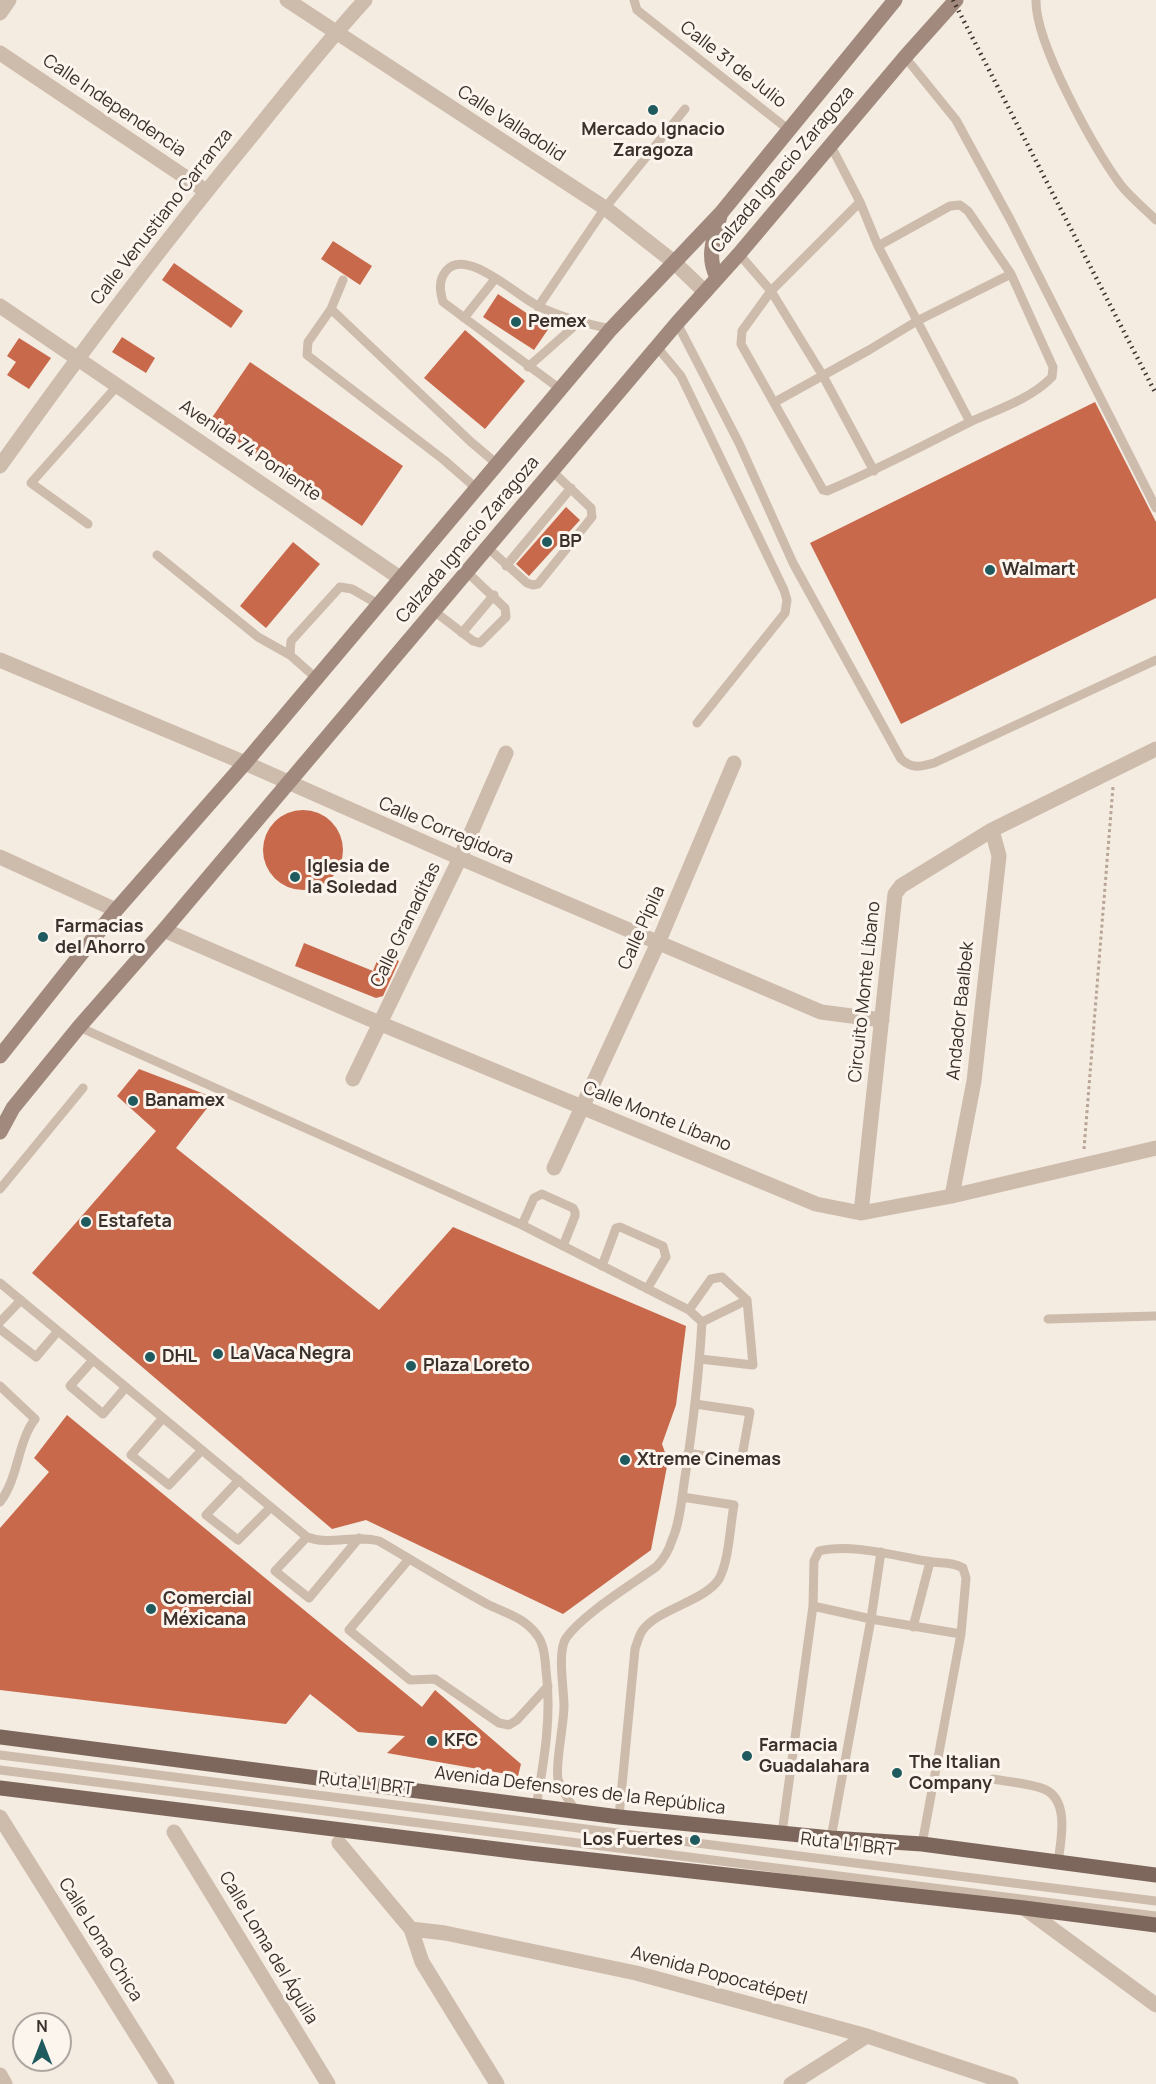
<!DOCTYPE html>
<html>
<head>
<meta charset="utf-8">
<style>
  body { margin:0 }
  #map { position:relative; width:1156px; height:2084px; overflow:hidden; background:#f4ebe1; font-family:Manrope,sans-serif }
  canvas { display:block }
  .north { position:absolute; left:12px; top:2012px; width:60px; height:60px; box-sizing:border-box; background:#fbf5ee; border:2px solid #aea6a0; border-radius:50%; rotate:0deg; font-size:16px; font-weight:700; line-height:24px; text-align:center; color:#3b302b }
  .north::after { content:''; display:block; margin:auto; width:21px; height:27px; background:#1f5a5e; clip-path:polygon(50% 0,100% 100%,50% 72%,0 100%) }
</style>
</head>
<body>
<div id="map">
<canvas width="1156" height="2084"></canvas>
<div class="north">N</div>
</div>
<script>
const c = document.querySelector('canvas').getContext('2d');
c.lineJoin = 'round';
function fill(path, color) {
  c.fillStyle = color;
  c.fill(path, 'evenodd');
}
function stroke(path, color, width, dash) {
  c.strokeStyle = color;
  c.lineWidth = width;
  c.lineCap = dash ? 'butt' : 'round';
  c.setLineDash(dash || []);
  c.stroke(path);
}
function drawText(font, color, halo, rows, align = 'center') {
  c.font = font + ' Manrope,sans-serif';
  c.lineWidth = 6;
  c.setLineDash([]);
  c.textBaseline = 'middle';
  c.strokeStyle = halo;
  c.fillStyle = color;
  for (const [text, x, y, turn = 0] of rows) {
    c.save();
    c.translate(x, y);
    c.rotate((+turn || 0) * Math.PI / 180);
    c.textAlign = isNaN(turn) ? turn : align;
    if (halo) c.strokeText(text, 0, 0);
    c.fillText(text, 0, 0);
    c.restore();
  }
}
fill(new Path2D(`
  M333 241 372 266 360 285 321 259Z
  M174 263 243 311 231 328 162 280Z
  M498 294 549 328 534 350 483 317Z
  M465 330 525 381 485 429 424 378Z
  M122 337 155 358 146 373 112 352Z
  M19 338 51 358 29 389 7 375 16 362 7 356Z
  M250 362 403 466 362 526 209 422Z
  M1095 402 1156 522V598L901 724 810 543Z
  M566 507 580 520 529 576 516 564Z
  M293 542 320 564 266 628 240 606Z
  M263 850a40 40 0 1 1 80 0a40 40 0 1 1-80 0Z
  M304 943 373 971 380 953 399 961 383 996 376 998 295 966Z
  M139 1069 215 1098 176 1148 379 1310 453 1227 686 1326 676 1405 662 1444 668 1461 651 1550 563 1614 366 1520 332 1529 32 1273 156 1131 117 1096Z
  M67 1415 422 1707 435 1690 521 1764 518 1776 387 1753 405 1736 358 1732 310 1694 286 1724 0 1690V1528L49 1472 34 1458Z`), '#c8694b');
stroke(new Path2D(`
  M1084 1149 1113 787`), '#b9a596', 3, [3, 3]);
stroke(new Path2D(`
  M634 0 637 10 789 130
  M1036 0C1035 43 1094 148 1120 184 1130 197 1144 208 1156 220
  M905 57 956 120 1011 221 1156 508
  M831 146 860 202 878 246 970 422
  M860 202 771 291 742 331 741 344 823 490 827 491C877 470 924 445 972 421 999 409 1032 398 1052 377L1053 367 1011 274 968 211 960 205 950 206 878 246
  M739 254 771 291 823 376 874 471
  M343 280 331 309 471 442 497 464
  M538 307 605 208 685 109
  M331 309 308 342 307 355 444 460 476 488
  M464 318 495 279
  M677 323 739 443 793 563 901 759C912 769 920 767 934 763L1156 660
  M657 347 681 376 784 590 787 600 785 613 697 723
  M528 367 579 322
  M560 389 443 302C440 291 438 281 446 271 466 246 519 298 540 307 563 318 587 324 611 329
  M775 402 869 350 917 321 1011 274
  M88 524 31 483 118 385
  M488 548 527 583 533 585 538 584 592 517 591 508 552 471
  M157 555 258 637 290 655
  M506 566 571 488
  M434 611 473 641 480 643 506 617 505 608 467 572
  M462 633 494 595
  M316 678 290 655 291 641 340 587 352 589 378 604
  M79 1027 522 1225 689 1310 702 1322
  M0 1189 83 1088
  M522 1225 534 1198 542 1194 573 1208 575 1212V1216L563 1246
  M602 1266 616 1228 620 1227 663 1246 666 1257 647 1289
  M0 1283 307 1537C330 1546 355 1534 379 1541 415 1562 450 1584 487 1604 505 1613 524 1617 537 1635 544 1644 545 1658 546 1670 552 1717 544 1761 536 1807
  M689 1310 711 1279 722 1277 747 1300 702 1322
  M1048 1319 1156 1316
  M0 1322 21 1300
  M0 1329 36 1357 58 1331
  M700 1359 753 1365 747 1300
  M93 1360 70 1386 103 1414 126 1387
  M0 1386 35 1419C17 1443 19 1477 0 1502
  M163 1418 131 1455 169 1485 202 1450
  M688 1453 741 1462 750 1412 695 1404
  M239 1480 206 1515 238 1540 271 1507
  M307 1537 275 1571 309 1598 359 1538
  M409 1559 349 1630 410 1680 435 1679 499 1723 509 1725 517 1720 548 1686
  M813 1606 814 1561 819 1551C852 1543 894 1556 927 1561 940 1564 951 1561 963 1568L966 1578 961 1634
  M913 1627 930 1562
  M0 1755 1156 1901
  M0 1770 1156 1916
  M993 1779C1009 1782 1029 1783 1044 1789 1070 1800 1061 1840 1058 1862
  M576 1811C569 1801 561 1791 558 1779 555 1765 564 1724 564 1706 564 1689 557 1652 566 1638 583 1614 631 1585 656 1567 663 1560 669 1550 672 1540 680 1523 682 1496 685 1477 693 1425 699 1374 702 1322
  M619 1817 635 1649C637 1643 639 1636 642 1631 657 1609 704 1602 719 1579 729 1561 730 1526 734 1505L682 1497
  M782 1833 813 1606 871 1619 961 1634 922 1844
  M831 1838 871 1619 881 1552`), '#cdbbac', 9);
stroke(new Path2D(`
  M287 0 605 208 675 263 705 292
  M0 13 9 0
  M0 53 206 191
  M0 306 400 578
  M0 466C81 352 165 241 254 133 290 88 326 43 365 0
  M0 660 245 763 460 858 821 1012 882 1020
  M0 857 116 910
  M164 930 379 1023 816 1204 861 1213 952 1196 1156 1148
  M353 1079 460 858 506 753
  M554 1168 658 943 734 763
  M952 1196 974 1081 999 856 992 830
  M861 1213 895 894 901 886 992 830 1156 749
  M0 1817 167 2084
  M174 1832 328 2084
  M339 1843 411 1929 422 1962 497 2084
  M1024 1908 1156 2005
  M411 1929 445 1933 636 1973 867 2036 1011 2084
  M0 2075 5 2084
  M791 2084 867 2036`), '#cdbbac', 15);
stroke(new Path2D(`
  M717 277C706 257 714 237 720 216
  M0 1056 116 910 245 763 611 329 721 213 895 0
  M0 1132 13 1108 79 1027 164 930 677 323 739 254 905 57 956 0`), '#a18a7d', 15);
stroke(new Path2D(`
  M0 1737 619 1817 831 1838 922 1844 1156 1875
  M0 1788 529 1853 1024 1908 1156 1925`), '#7d675c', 15);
stroke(new Path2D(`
  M953 0 1156 394`), '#3b302b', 4.5, [1.5, 4.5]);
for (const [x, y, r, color] of [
  [653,110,6,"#1f5a5e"],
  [516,322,6,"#1f5a5e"],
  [547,542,6,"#1f5a5e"],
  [990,570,6,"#1f5a5e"],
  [295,877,6,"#1f5a5e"],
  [43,937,6,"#1f5a5e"],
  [133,1101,6,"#1f5a5e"],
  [86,1222,6,"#1f5a5e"],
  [218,1354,6,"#1f5a5e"],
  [150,1357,6,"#1f5a5e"],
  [411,1366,6,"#1f5a5e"],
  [625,1460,6,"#1f5a5e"],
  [151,1609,6,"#1f5a5e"],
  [432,1741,6,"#1f5a5e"],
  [747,1756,6,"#1f5a5e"],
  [897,1773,6,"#1f5a5e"],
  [695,1840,6,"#1f5a5e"]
]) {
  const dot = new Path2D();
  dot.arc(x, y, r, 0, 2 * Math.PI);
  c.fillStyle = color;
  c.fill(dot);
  stroke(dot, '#fbf5ee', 2);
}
drawText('18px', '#3b302b', '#fbf5ee', [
  ["Calle 31 de Julio",733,65,38],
  ["Calle Independencia",114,106,34],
  ["Calle Valladolid",511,124,33],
  ["Calzada Ignacio Zaragoza",783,170,-50],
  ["Calle Venustiano Carranza",162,217,-52],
  ["Avenida 74 Poniente",250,451,34],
  ["Calzada Ignacio Zaragoza",468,540,-50],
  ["Calle Corregidora",446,831,23],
  ["Calle Granaditas",406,925,-64],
  ["Calle Pípila",642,928,-66],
  ["Circuito Monte Líbano",865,992,-84],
  ["Andador Baalbek",961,1011,-84],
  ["Calle Monte Líbano",657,1117,22],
  ["Ruta L1 BRT",366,1784,7],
  ["Avenida Defensores de la República",580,1791,7],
  ["Ruta L1 BRT",848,1845,7],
  ["Calle Loma Chica",100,1940,58],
  ["Calle Loma del Águila",268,1948,59],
  ["Avenida Popocatépetl",719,1976,15]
]);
drawText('bold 18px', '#3b302b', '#fbf5ee', [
  ["Mercado Ignacio",653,130,"center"],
  ["Zaragoza",653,151,"center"],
  ["Pemex",528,322],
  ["BP",559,542],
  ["Walmart",1002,570],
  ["Iglesia de",307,867],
  ["la Soledad",307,888],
  ["Farmacias",55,927],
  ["del Ahorro",55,948],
  ["Banamex",145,1101],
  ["Estafeta",98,1222],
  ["La Vaca Negra",230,1354],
  ["DHL",162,1357],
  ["Plaza Loreto",423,1366],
  ["Xtreme Cinemas",637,1460],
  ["Comercial",163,1599],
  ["Méxicana",163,1620],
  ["KFC",444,1741],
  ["Farmacia",759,1746],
  ["Guadalahara",759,1767],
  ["The Italian",909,1763],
  ["Company",909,1784],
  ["Los Fuertes",683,1840,"right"]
], 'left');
</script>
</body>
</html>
